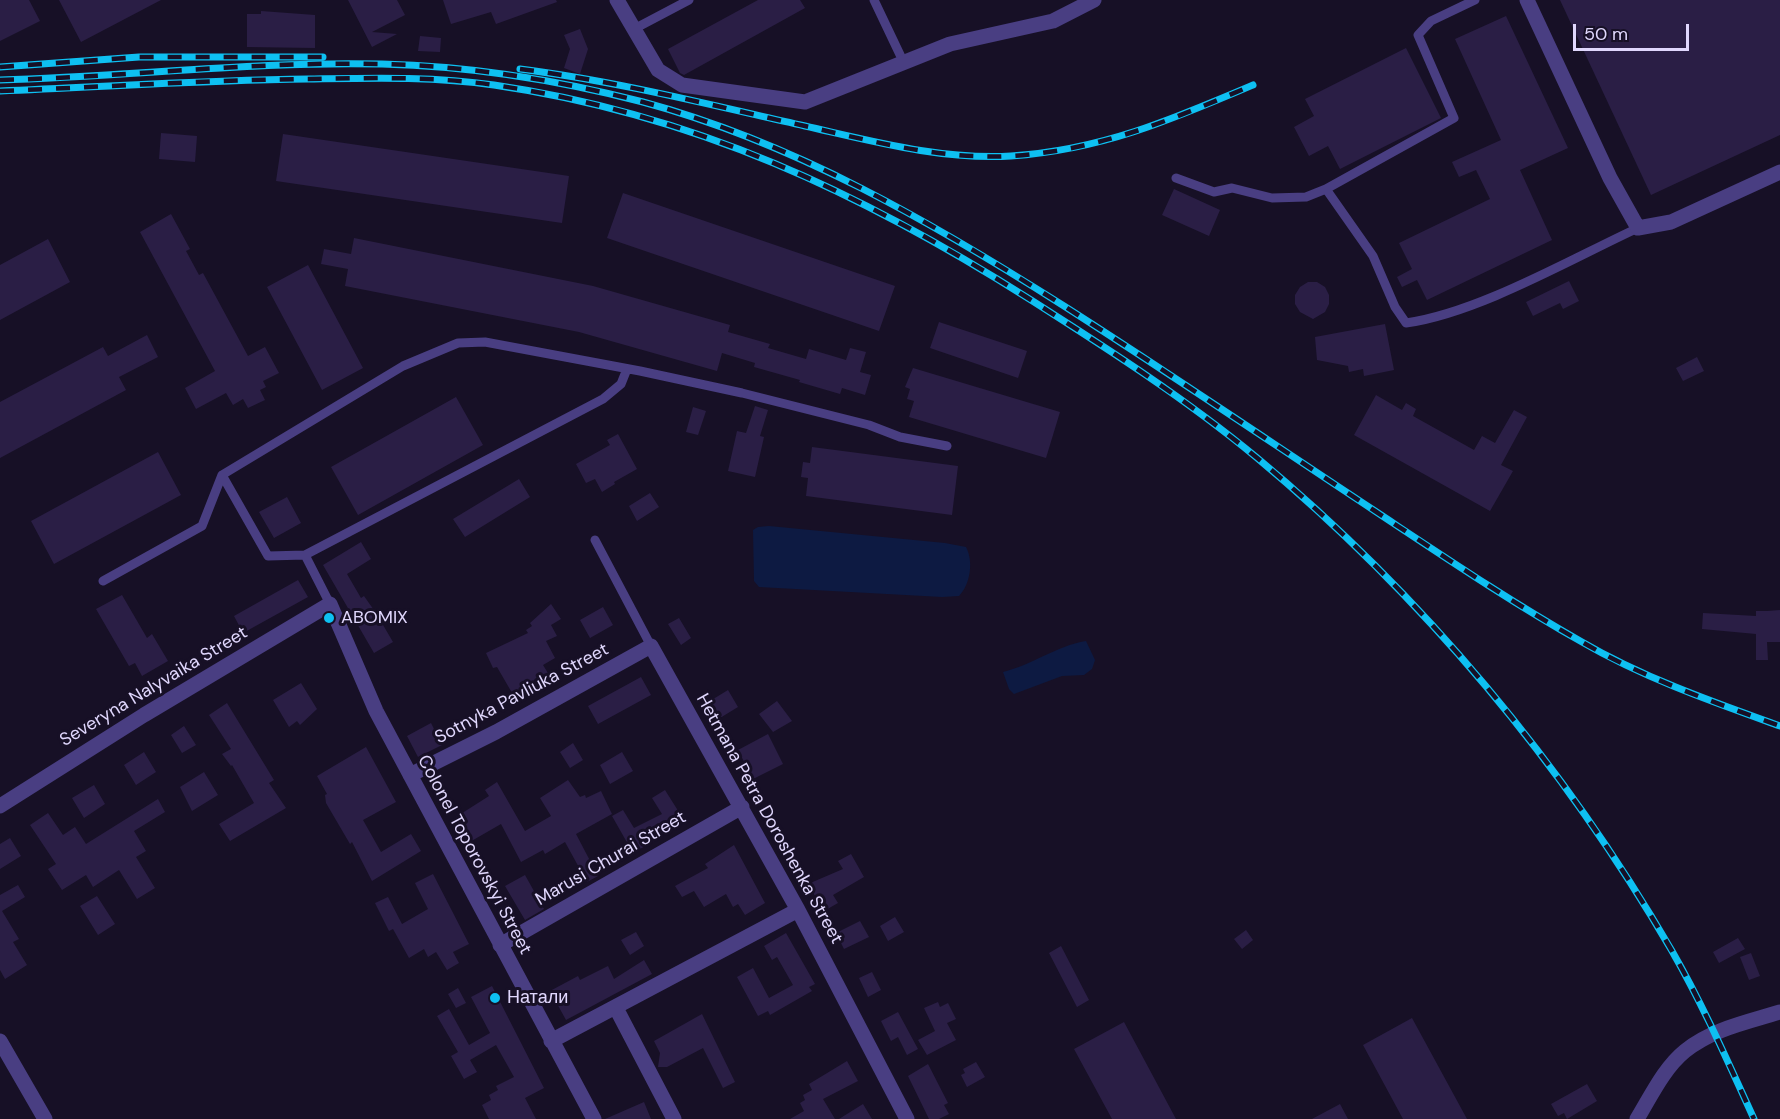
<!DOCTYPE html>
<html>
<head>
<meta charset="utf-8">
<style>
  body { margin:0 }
  #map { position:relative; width:1780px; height:1119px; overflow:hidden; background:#171026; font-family:"DM Sans",sans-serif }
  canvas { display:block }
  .scale { position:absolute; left:1573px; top:24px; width:116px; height:27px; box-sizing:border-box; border:3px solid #e0d7fd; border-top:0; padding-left:8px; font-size:18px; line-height:21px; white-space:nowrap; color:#e0d7fd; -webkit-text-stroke:4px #171026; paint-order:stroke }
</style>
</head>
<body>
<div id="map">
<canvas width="1780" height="1119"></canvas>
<div class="scale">50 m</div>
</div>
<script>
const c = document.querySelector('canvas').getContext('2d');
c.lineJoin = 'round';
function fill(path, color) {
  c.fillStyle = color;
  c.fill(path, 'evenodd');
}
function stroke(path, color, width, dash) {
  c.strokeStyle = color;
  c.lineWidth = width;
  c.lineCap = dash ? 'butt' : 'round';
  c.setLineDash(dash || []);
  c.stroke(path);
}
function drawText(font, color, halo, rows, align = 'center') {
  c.font = font + ' "DM Sans",sans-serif';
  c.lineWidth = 6;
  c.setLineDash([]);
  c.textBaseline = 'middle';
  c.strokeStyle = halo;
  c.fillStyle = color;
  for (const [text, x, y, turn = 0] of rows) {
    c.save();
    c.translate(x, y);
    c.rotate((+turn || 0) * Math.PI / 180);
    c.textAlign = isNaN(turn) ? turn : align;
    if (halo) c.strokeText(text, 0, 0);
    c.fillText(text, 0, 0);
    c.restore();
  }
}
fill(new Path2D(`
  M769 526 945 543 966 547C974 562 970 585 959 596L942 597 759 587 754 581 753 530 758 527Z
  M1086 641 1095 660 1092 669 1084 675 1062 676 1014 694 1009 689 1003 672C1032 665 1056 646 1086 641Z`), '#0d1a42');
fill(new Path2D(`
  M0 0H29L40 21 0 41Z
  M59 0H161L81 42Z
  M348 0H397L405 15 372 32 397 34 372 47Z
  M443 0H556L557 2 496 24 491 12 451 24Z
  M758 0H800L805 8 684 75 680 73 668 49Z
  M1560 0H1780V135L1651 195Z
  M261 11 315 15V48L247 47V14H261Z
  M1506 16 1568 148 1520 170 1552 240 1427 300 1417 280 1402 287 1397 277 1412 269 1399 243 1490 199 1476 170 1459 177 1452 162 1501 140 1455 39Z
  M580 29 588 49 580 74 564 68 570 49 564 35Z
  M420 36 441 38 440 52 418 51Z
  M1406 48 1441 118 1340 169 1328 146 1309 156 1294 127 1314 116 1305 99Z
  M161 133 197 136 195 162 159 159Z
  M283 134 569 176 562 223 276 181Z
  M1174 189 1220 210 1209 236 1162 215Z
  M623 193 895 286 879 331 607 238Z
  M171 214 190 249 186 251 199 275 203 273 248 356 265 347 279 373 263 381 266 387 260 390 265 400 248 408 243 399 233 405 226 393 196 409 185 388 215 371 140 232Z
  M354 238 593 286 730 325 728 332 770 344 768 348 806 359 809 349 846 360 850 348 866 352 860 372 871 375 865 395 842 388 840 394 799 382 800 380 754 367 755 363 722 353 717 371 579 332 345 286 348 269 321 264 324 249 351 254Z
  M48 239 70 282 0 320V265Z
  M308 265 363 368 322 390 267 287Z
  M1569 281 1579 301 1563 309 1560 303 1533 316 1526 302Z
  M1308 282H1317L1325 287 1329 295V304L1325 312 1313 319 1300 312 1295 304V295L1300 287Z
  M939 322 1027 351 1018 378 930 348Z
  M1385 324 1394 370 1364 376 1363 369 1349 372 1348 366 1317 360 1315 337Z
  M147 335 158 357 119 377 126 390 0 458V402L103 347 108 356Z
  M1697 357 1704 371 1683 381 1676 368Z
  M913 368 1060 412 1046 458 909 417 914 401 907 399 910 389 905 387Z
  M1376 395 1402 410 1406 403 1416 409 1413 416 1474 450 1482 436 1495 443 1514 410 1527 417 1501 465 1513 471 1490 511 1354 435Z
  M456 397 483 445 358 515 331 467Z
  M755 406 768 410 760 436 764 437 755 477 728 471 737 431 746 433Z
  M693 407 706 411 698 435 686 432Z
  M618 434 637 469 614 482 615 484 602 492 595 479 586 483 576 464 610 445 607 440Z
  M812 447 958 466 952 515 806 496 808 478 801 477 803 462 810 463Z
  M158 452 181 495 54 564 31 521Z
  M519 479 530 497 465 537 453 519Z
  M650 493 659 507 637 521 629 506Z
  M287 497 301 523 274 538 259 512Z
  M361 542 371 559 347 574 361 598 364 596 376 613 393 642 374 653 323 565Z
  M298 580 308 597 243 633 234 616Z
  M122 595 147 638 152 634 168 661 142 676 135 663 129 666 96 609Z
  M551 604 561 619 551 625 557 636 546 641 555 658 543 665 551 678 515 698 497 667 493 668 486 653 528 633 526 630 532 626 530 623Z
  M603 607 613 625 590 638 580 620Z
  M1780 610V642H1767L1768 660H1756V634L1702 629 1703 613 1756 616V611H1767L1768 617 1767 611Z
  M679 618 691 638 681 645 668 624Z
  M641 677 651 695 598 724 588 706Z
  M301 683 317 709 300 725 297 721 289 727 273 700Z
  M728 690 738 707 720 718 710 701Z
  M777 701 792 721 773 732 759 714Z
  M227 703 274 780 269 783 286 808 230 841 219 824 254 803 232 765 231 766 222 754 231 749 209 715Z
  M431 723 442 745 418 757 407 736Z
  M184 726 196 745 182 753 171 735Z
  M768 734 783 764 753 779 738 750Z
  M573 743 583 760 570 768 560 752Z
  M366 747 396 802 363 820 381 852 411 834 421 851 372 881 352 842 350 844 326 803 325 795 327 794 317 776Z
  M144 752 156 772 136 785 124 765Z
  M622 752 633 771 610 784 600 765Z
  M204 772 218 795 192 811 180 787Z
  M568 780 580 797 585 795 586 798 601 791 612 814 576 834 598 876 587 882 565 842 545 854 543 850 521 862 501 824 468 843 463 834 465 832 456 817 489 796 485 790 497 782 525 831 551 816 540 798Z
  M94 785 105 804 84 818 72 798Z
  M665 790 682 817 650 834 654 841 633 853 612 816 623 810 634 828 662 814 652 798Z
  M158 799 165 812 134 831 146 851 136 857 155 888 137 899 119 870 93 887 86 875 62 890 48 869 56 864 30 825 48 813 63 835 75 827 86 844Z
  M10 838 21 856 0 869V844Z
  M734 845 765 903 745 915 738 904 733 907 726 894 704 907 694 891 682 897 675 886 708 868 705 864Z
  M851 854 864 877 833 895 838 903 824 911 808 884 843 869 838 861Z
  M433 874 469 944 453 952 459 963 447 970 436 952 428 957 424 949 409 958 393 929 389 931 375 903 388 897 402 924 428 909 415 883Z
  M525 875 544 909 525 920 505 886Z
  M18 885 25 897 2 911 19 939 13 942 27 965 5 979 0 970V895Z
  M97 896 115 924 98 935 80 906Z
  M895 917 904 932 888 941 880 926Z
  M860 921 869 937 844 949 836 933Z
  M1246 930 1253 940 1242 949 1234 939Z
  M636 932 644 946 630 955 621 940Z
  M786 933 815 984 809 987 812 991 770 1015 768 1011 758 1016 737 977 753 968 769 998 793 985 777 957 772 960 764 946Z
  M1738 938 1745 949 1719 963 1713 952Z
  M1061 946 1089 1000 1077 1007 1049 953Z
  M1751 953 1760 976 1749 980 1740 957Z
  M644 960 652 974 566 1020 550 991 578 976 580 980 608 966 614 979Z
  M872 972 881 990 868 997 859 978Z
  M492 986 544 1088 525 1098 536 1119H489L482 1105 491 1100 489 1095 498 1090 496 1086 514 1077 496 1045 470 1060 477 1072 464 1079 451 1056 458 1052 437 1016 449 1009 469 1045 490 1033 471 997Z
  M458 988 466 1003 456 1008 448 994Z
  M938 1002 940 1007 948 1003 956 1019 947 1023 956 1040 927 1055 918 1040 935 1031 924 1008Z
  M898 1012 918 1049 907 1055 898 1037 891 1041 881 1021Z
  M702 1014 735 1082 723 1088 703 1048 667 1067H658L660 1053 654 1041Z
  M1412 1018 1467 1119H1403L1363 1045Z
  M1124 1022 1176 1119H1112L1074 1049Z
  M847 1061 858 1081 823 1099 835 1119H790L804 1111 800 1103 805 1100 803 1095 812 1090 809 1084Z
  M976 1062 985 1077 967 1087 961 1075 965 1073 963 1069Z
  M928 1064 948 1103 944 1105 949 1114 939 1119H929L908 1076Z
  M1587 1084 1597 1101 1567 1119 1564 1113 1558 1116 1551 1104Z
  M644 1102 651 1119H605Z
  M863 1104 872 1119H839Z
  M1340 1104 1348 1119H1312Z`), '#2a1e45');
stroke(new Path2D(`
  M874 0 903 61
  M1475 0 1431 21 1418 35 1454 118 1326 189 1373 256 1395 307 1406 323C1478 313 1571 259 1638 228
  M634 29 689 0
  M1176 178 1214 192 1232 188 1272 198 1306 197 1326 189
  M222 475 268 556 305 555 330 604
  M595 540 651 646
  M305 555 603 399 621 384 627 369
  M103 581 202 526 222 475 403 366 458 343 485 342 640 371 742 393 869 425 900 437 947 446`), '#493e82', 9);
stroke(new Path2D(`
  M617 0 658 70 682 85 805 102 950 44 1053 21 1094 0
  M1527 0 1610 178 1638 228 1671 222 1780 172
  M410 775 496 732 651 646 798 910 907 1119
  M0 806 144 715 330 604 376 711 594 1119
  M500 945 742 807
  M616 1008 674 1119
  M0 1041 45 1119
  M551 1041 798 910
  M1637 1119C1651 1096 1664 1068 1685 1051 1712 1029 1748 1022 1780 1012`), '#493e82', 15);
const rail = new Path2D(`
  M0 67 139 57H323
  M520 69C616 81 711 105 805 126 872 141 941 160 1011 156 1101 150 1171 120 1253 85
  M0 80C127 77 254 61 382 64 469 66 558 80 643 102 795 143 933 223 1064 306 1169 373 1272 443 1375 511 1443 556 1511 602 1582 642 1644 678 1713 702 1780 726
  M0 91C103 87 205 80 308 79 369 78 433 76 494 85 694 114 862 193 1031 300 1108 349 1186 399 1256 457 1422 595 1564 765 1672 951 1703 1005 1728 1062 1754 1119`);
stroke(rail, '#0ec0f2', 7);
stroke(rail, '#171026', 4.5, [14]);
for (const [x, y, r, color] of [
  [329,618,6,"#0ec0f2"],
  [495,998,6,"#0ec0f2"]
]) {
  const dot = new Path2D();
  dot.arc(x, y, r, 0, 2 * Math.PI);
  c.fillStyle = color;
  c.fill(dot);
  stroke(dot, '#171026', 2);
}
drawText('18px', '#e0d7fd', '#171026', [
  ["ABOMIX",341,618],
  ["Натали",507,998]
], 'left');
drawText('18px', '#e0d7fd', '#171026', [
  ["Severyna Nalyvaika Street",154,687,-31],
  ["Sotnyka Pavliuka Street",522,694,-28],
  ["Hetmana Petra Doroshenka Street",769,819,61],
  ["Colonel Toporovskyi Street",474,855,62],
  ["Marusi Churai Street",611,859,-30]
]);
</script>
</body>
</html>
